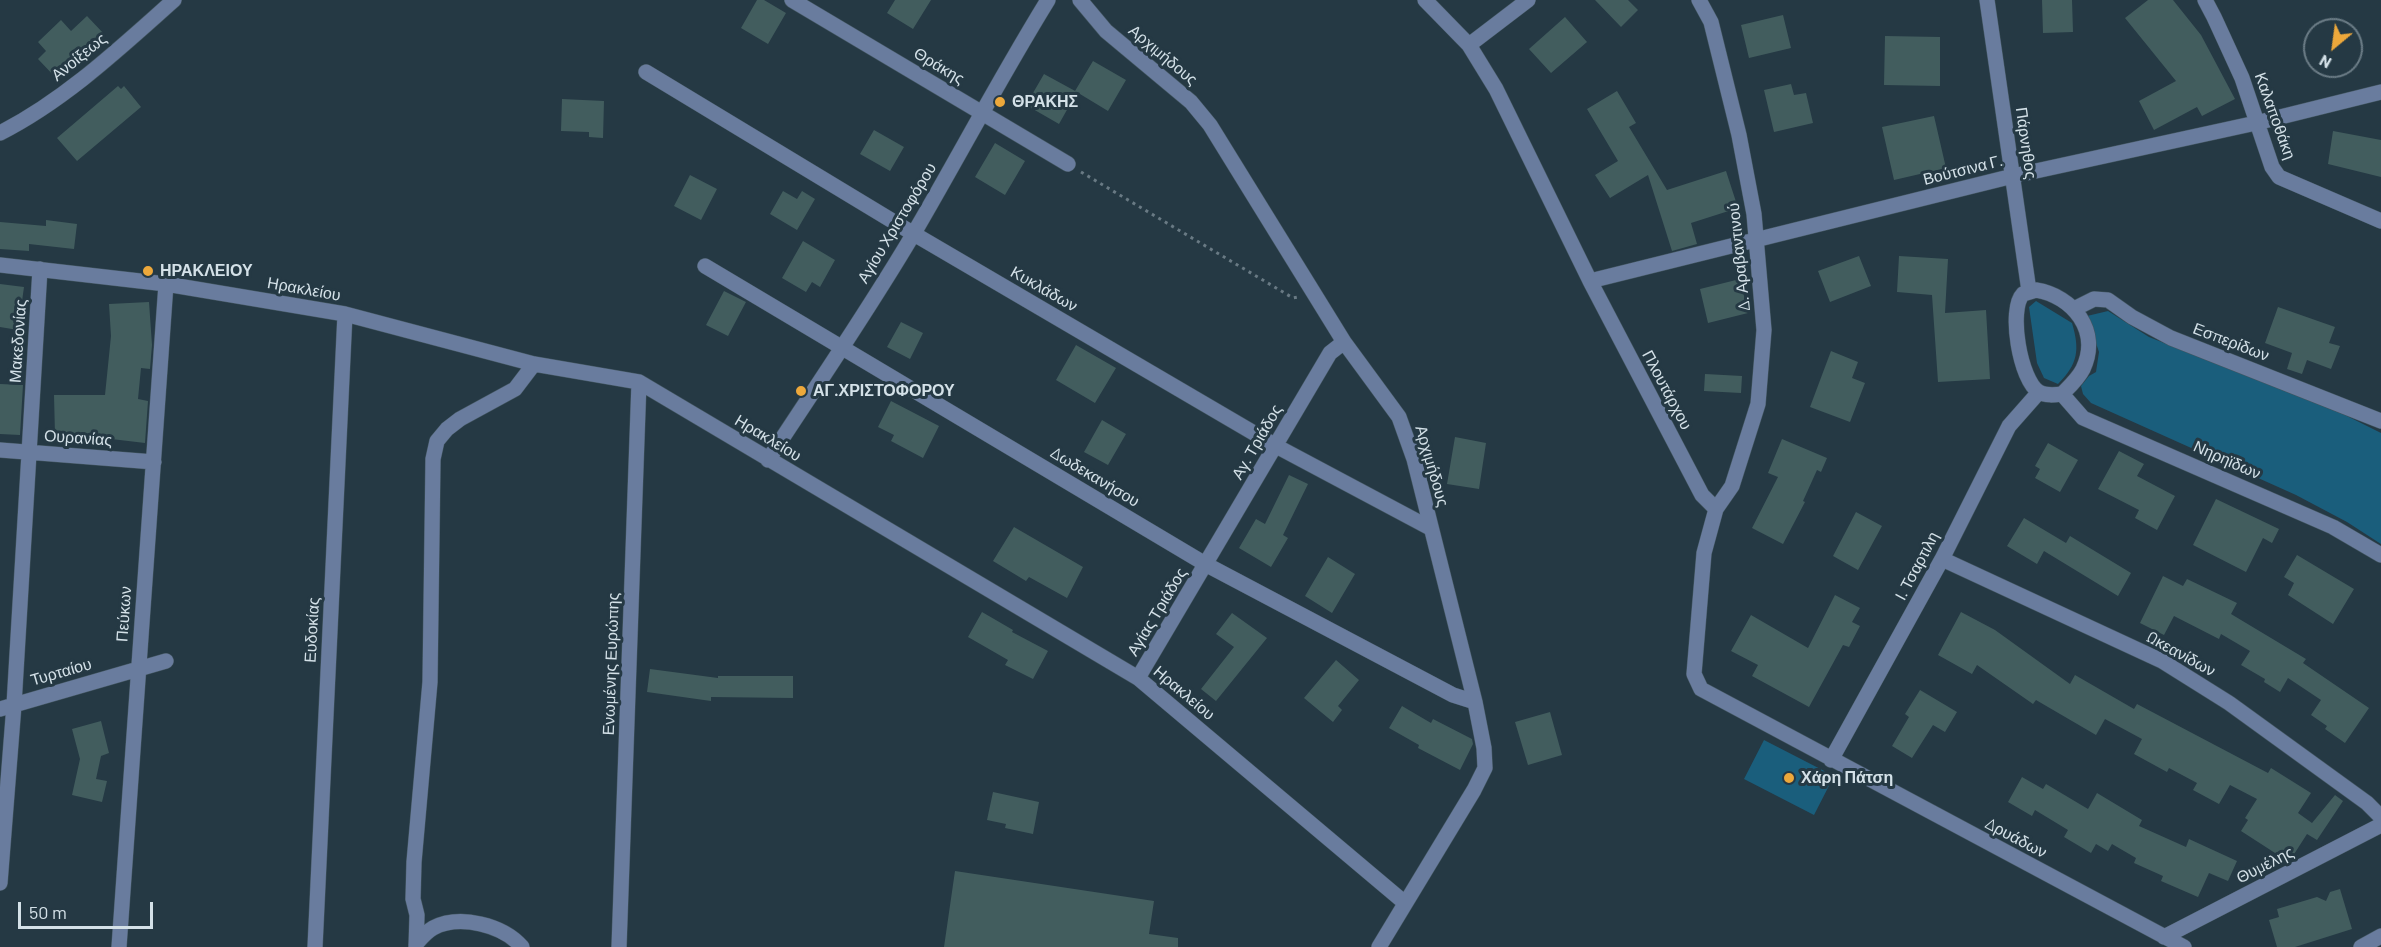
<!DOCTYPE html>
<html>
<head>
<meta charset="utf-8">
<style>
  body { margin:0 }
  #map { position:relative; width:2381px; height:947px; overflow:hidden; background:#253944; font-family:Barlow,sans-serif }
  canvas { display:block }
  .north { position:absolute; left:2303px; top:18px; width:60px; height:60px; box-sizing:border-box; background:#253944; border:2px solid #6b7c86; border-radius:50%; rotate:209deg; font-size:16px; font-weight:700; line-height:24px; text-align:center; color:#d4e1e8 }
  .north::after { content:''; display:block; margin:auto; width:21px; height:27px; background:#eda83b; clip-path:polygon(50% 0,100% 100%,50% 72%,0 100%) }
  .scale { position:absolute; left:18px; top:902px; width:135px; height:27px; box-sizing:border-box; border:3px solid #d4e1e8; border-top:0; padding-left:8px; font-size:18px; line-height:21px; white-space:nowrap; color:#d4e1e8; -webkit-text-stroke:4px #253944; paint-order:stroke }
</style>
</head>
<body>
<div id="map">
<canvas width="2381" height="947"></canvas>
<div class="north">N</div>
<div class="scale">50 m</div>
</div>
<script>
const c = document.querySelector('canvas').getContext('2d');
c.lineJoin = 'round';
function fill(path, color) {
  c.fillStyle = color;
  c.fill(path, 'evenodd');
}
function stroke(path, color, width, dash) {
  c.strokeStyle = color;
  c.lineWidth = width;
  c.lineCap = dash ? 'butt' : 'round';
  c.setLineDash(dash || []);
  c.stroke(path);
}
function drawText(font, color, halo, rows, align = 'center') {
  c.font = font + ' Barlow,sans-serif';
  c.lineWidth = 6;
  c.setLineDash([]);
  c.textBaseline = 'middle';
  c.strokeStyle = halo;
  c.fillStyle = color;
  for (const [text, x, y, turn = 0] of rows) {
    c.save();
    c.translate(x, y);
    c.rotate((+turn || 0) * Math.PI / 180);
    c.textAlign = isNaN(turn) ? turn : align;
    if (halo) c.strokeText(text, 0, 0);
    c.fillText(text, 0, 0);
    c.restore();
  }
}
fill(new Path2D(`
  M2036 301 2072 323C2080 350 2078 364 2058 384L2044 378 2037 363 2029 307Z
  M2108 311 2149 337 2345 415 2381 433V544L2347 522 2296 495 2091 403 2083 394 2081 386 2089 376 2096 372 2099 352 2087 316Z
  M1764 740 1834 776 1814 815 1744 779Z`), '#1a5e7c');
fill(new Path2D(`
  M757 0H764L786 13 768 44 741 28Z
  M895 0H931L913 29 887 13Z
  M1595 0H1628L1638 10 1621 27Z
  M2042 0H2072L2073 32 2043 33Z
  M2148 0H2173L2201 35 2235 99 2202 116 2197 107 2154 130 2139 101 2176 81 2125 18Z
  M1783 15 1791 48 1749 58 1741 25Z
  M87 16 104 34 56 78 38 59 46 51 38 42 61 20 71 31Z
  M1565 17 1587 42 1551 73 1529 49Z
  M1885 36 1940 37V86L1884 85Z
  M1093 61 1126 80 1108 111 1075 91Z
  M1044 74 1077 92 1059 124 1026 105Z
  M1791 84 1794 95 1806 93 1813 123 1774 132 1764 90Z
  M118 86 121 89 124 86 141 107 77 161 57 138Z
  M1617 91 1636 123 1629 127 1667 190 1726 171 1738 208 1691 223 1697 244 1672 251 1648 175 1610 198 1595 175 1618 161 1587 109Z
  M562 99 604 101 603 138 589 137V132L561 131Z
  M1934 116 1946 168 1894 180 1882 127Z
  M874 130 904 147 890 171 860 154Z
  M2333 131 2381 140V177L2328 164Z
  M995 143 1025 161 1005 195 975 177Z
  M690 175 717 189 701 220 674 206Z
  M783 191 797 199 802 191 815 199 797 230 770 214Z
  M46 220 77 224 74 249 29 244V251L0 249V222L46 226Z
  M803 241 835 260 820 287 812 282 806 292 782 278Z
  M1859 256 1871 286 1830 302 1818 271Z
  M1899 256 1948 259 1945 313 1986 310 1990 379 1938 382 1932 295 1897 292Z
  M1740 279 1748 313 1708 323 1700 289Z
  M0 284 24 287 18 330 0 327Z
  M724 291 746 302 728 336 706 325Z
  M149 302 152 345 150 369 141 368 138 399 148 401 145 443 103 438 104 435H55L54 395H105L111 336 109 304Z
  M2278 307 2335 327 2329 343 2340 346 2331 369 2307 360 2302 374 2287 369 2292 353 2265 343Z
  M901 322 923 333 910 359 887 347Z
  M1076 345 1116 368 1095 403 1056 380Z
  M1831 351 1858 362 1852 378 1865 383 1850 422 1810 407Z
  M1705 374 1742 376 1741 393 1704 391Z
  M0 384 23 385 20 435 0 434Z
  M891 401 939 426 923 458 891 441 894 435 878 427Z
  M1102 420 1126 434 1108 465 1084 452Z
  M1455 437 1486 443 1479 489 1447 484Z
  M1782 439 1827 458 1821 472 1817 470 1803 501 1805 502 1783 544 1752 528 1778 477 1768 473Z
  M2048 443 2078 460 2060 492 2035 478 2040 469 2035 466Z
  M2119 451 2144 464 2137 476 2175 496 2157 530 2135 518 2139 510 2098 489Z
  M1289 475 1308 484 1283 535 1288 538 1271 567 1239 548 1256 519 1265 524Z
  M2216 499 2279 529 2272 543 2263 538 2246 572 2193 545Z
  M1856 512 1882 526 1858 570 1833 556Z
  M2024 518 2066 543 2070 536 2131 573 2118 596 2044 551 2037 564 2007 546Z
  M1014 527 1083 567 1067 598 1029 577 1026 581 993 561Z
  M2297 555 2354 589 2333 624 2288 595 2294 583 2284 577Z
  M1328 557 1355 574 1332 613 1305 596Z
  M2163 576 2183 586 2187 579 2237 603 2231 614 2306 659 2303 663 2369 708 2345 743 2325 729 2327 726 2311 715 2321 700 2288 678 2280 692 2264 682 2265 679 2241 665 2250 651 2221 634 2219 639 2174 616 2164 635 2140 623Z
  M1835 595 1860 608 1852 622 1860 626 1849 647 1843 645 1809 707 1752 676 1758 665 1731 651 1751 615 1808 648Z
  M982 612 1013 630 1012 632 1048 651 1033 679 1005 665 1008 660 968 637Z
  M1961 612 1995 630 2070 684 2075 675 2134 709 2137 704 2268 773 2271 768 2311 793 2298 813 2312 823 2335 795 2343 801 2317 840 2307 834 2289 862 2241 831 2248 820 2245 818 2257 799 2230 785 2219 804 2193 790 2197 783 2169 768 2167 772 2134 754 2142 739 2105 719 2096 735 2036 700 2033 704 1977 665 1972 674 1938 655Z
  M1232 613 1267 638 1216 701 1201 689 1234 647 1216 634Z
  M1336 660 1359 680 1338 706 1342 710 1333 722 1304 698Z
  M650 669 718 678V676H793V698L711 697V701L647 692Z
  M1920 690 1957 712 1945 732 1933 725 1912 758 1892 746 1909 717 1905 714Z
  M1402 706 1431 723 1433 719 1472 739 1473 744 1460 770 1418 748 1419 745 1389 728Z
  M1550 712 1562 755 1528 765 1515 722Z
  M101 721 109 753 101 756 96 779 107 781 102 802 72 795 80 759 72 729Z
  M2022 777 2043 789 2046 784 2088 809 2097 793 2142 820 2139 826 2186 847 2189 839 2237 861 2228 881 2209 873 2198 897 2161 881 2163 876 2134 863 2136 858 2112 844 2108 851 2096 844 2091 853 2064 837 2068 830 2035 810 2032 816 2008 802Z
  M993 792 1039 802 1033 834 1005 828 1006 824 987 820Z
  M955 871 1154 901 1149 934 1178 938V947H944Z
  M2340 889 2352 929 2295 947H2277L2269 920 2279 917 2277 909 2317 897 2326 901 2330 892Z`), '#425d5e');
const minor = new Path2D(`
  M792 0 1068 164
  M1080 0 1106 31 1191 102 1210 125 1344 342 1399 417 1414 459 1475 702 1484 748 1485 768 1474 790 1379 947
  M1425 0 1469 45 1496 89 1590 281 1702 495 1716 509
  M1699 0 1711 22 1739 135 1754 214 1764 330 1758 404 1732 486 1716 509 1704 553 1694 674 1701 689 2184 947
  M1987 0 2029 291
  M2205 0 2214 17 2242 78 2272 167 2279 177 2381 221
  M1469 45 1528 0
  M646 72 914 234 1276 446 1430 528
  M0 133C65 100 120 48 174 0
  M0 265 166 284 345 314 534 364 639 382 1138 678 1405 903
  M705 266 1207 565 1453 695 1475 702
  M1590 281 2013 176 2256 123 2381 92
  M2036 290C2073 296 2101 331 2083 369 2078 379 2069 387 2062 394 2054 395 2046 396 2039 392 2020 381 2008 309 2023 294Z
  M2074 309 2094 299 2108 300 2132 317 2171 338 2381 421
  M2062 394 2083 418 2333 527 2381 555
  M0 450 154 462
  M768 460C817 385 868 311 914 233 959 156 1001 76 1048 0
  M1942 559 2162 661 2229 703 2367 803 2381 817
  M1138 678 1330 353 1344 342
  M0 709 166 661
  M1831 760 1942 559 2009 426 2039 392
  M0 883 14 705 40 269
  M2164 937 2381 825
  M416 944C421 938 426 932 433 928 460 914 503 925 522 947
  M119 947 166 284
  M315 947 345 314
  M416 947 417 915 413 899 414 862 430 682 433 459 437 441 447 429 460 419 515 389 534 364
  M619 947 639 382
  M2361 947 2381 936`);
stroke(minor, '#445762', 16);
stroke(new Path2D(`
  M1081 172 1293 298 1298 297`), '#697a84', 3, [3, 4.5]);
stroke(minor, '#697c9e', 15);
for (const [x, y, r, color] of [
  [1000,102,6,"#eda83b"],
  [148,271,6,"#eda83b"],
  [801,391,6,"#eda83b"],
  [1789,778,6,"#eda83b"]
]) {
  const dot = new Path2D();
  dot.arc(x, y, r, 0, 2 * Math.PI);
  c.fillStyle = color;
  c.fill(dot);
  stroke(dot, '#253944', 2);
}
drawText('16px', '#d4e1e8', '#253944', [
  ["Αρχιμήδους",1163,55,40],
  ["Ανοίξεως",79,57,-39],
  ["Θράκης",939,66,31],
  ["Καλαποθάκη",2275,116,70],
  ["Πάρνηθος",2026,143,82],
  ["Βούτσινα Γ.",1963,170,-14],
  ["Αγίου Χριστοφόρου",897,223,-59],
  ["Δ. Αραβαντινού",1739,257,-96],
  ["Ηρακλείου",304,289,10],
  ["Κυκλάδων",1044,289,30],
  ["Μακεδονίας",18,341,-86],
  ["Εσπερίδων",2231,342,21],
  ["Πλουτάρχου",1667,390,62],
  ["Ουρανίας",78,438,4],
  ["Ηρακλείου",768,438,31],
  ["Αγ. Τριάδος",1257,442,-60],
  ["Νηρηϊδων",2227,460,24],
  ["Αρχιμήδους",1432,466,74],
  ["Δωδεκανήσου",1095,477,31],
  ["Ι. Τσαρτιλη",1917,566,-62],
  ["Αγίας Τριάδος",1157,612,-59],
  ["Πεύκων",124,614,-86],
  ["Ευδοκίας",312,630,-87],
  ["Ωκεανίδων",2181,654,29],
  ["Ενωμένης Ευρώπης",611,664,-88],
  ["Τυρταίου",61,672,-16],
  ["Ηρακλείου",1184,693,40],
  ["Δρυάδων",2016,838,28],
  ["Θυμέλης",2265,865,-27]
]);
drawText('bold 16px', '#d4e1e8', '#253944', [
  ["ΘΡΑΚΗΣ",1012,102],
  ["ΗΡΑΚΛΕΙΟΥ",160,271],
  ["ΑΓ.ΧΡΙΣΤΟΦΟΡΟΥ",813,391],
  ["Χάρη Πάτση",1801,778]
], 'left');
</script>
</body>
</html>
